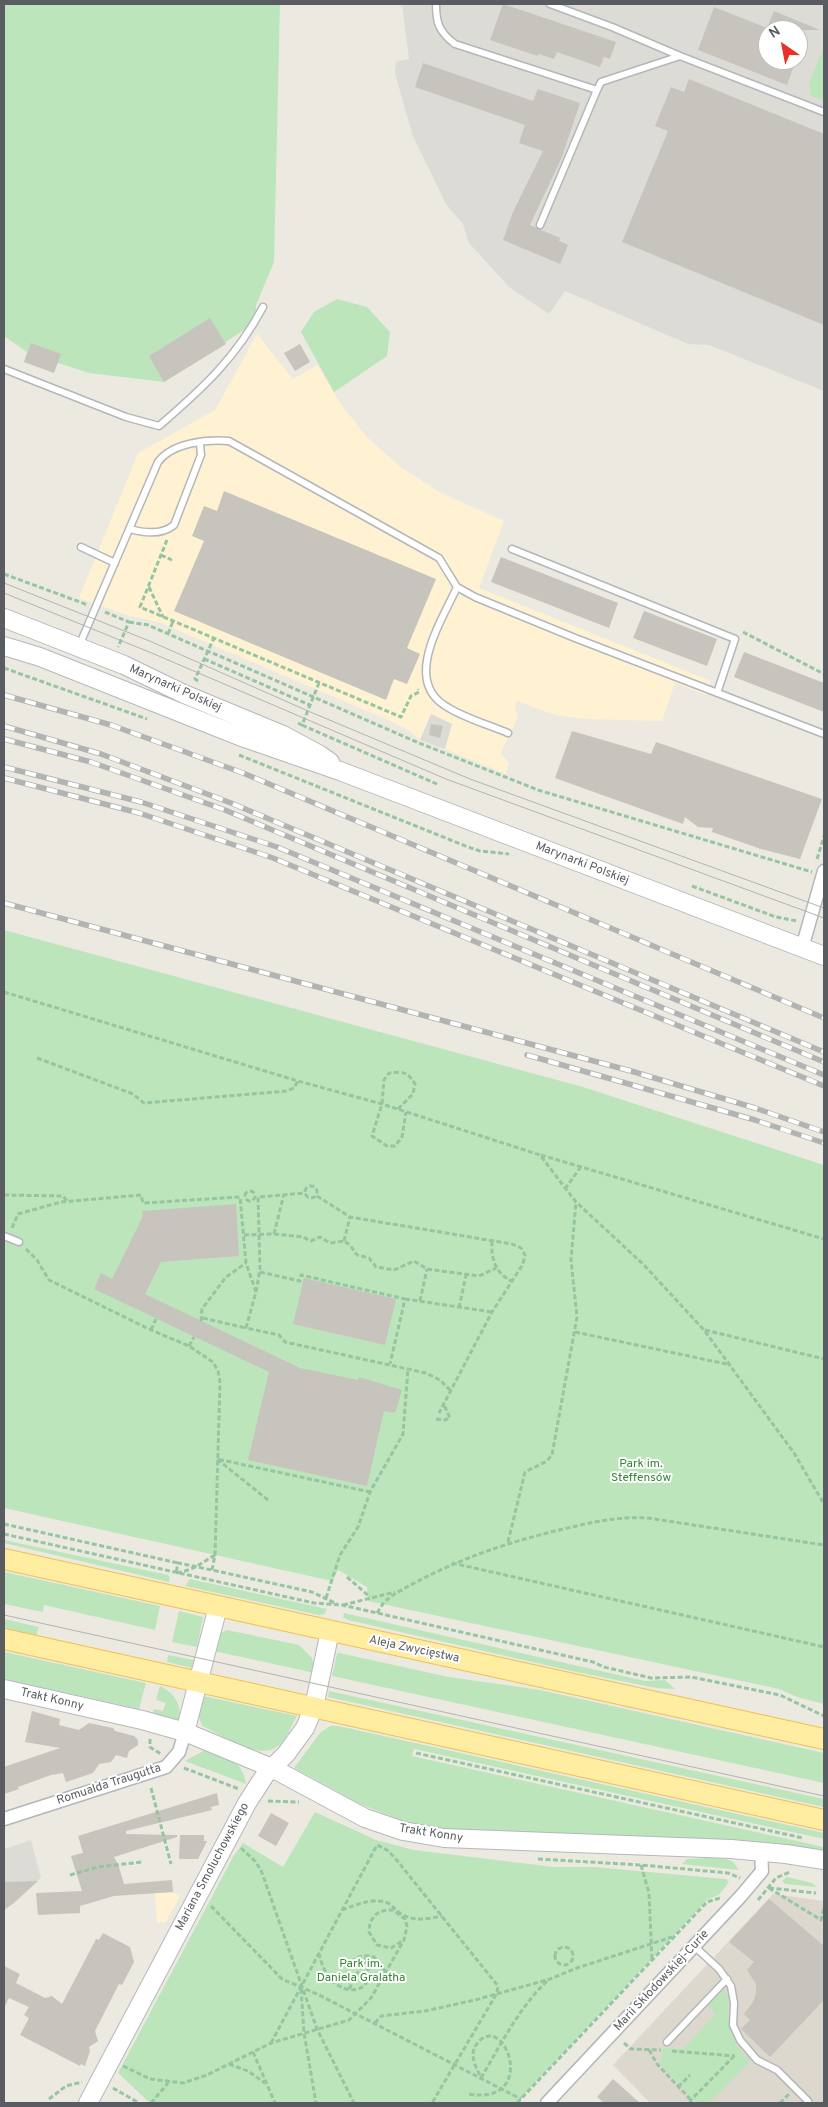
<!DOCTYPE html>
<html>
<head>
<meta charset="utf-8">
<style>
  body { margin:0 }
  #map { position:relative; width:828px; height:2107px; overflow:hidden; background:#ece9e0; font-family:Overpass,sans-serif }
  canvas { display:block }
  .frame { position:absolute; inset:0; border:5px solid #595d61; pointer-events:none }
  .north { position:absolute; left:758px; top:20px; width:50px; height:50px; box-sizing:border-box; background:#fff; border:1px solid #bdbec0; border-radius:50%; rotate:327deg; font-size:14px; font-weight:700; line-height:20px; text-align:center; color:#595d61 }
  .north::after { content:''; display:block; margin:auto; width:18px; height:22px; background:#ea3028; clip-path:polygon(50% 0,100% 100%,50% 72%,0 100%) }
</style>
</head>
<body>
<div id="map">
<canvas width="828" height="2107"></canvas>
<div class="frame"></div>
<div class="north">N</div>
</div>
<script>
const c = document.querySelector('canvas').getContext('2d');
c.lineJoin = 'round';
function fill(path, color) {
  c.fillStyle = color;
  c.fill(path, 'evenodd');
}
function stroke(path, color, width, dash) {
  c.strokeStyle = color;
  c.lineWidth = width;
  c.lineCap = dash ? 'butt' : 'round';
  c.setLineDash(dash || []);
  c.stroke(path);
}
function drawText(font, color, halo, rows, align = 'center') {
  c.font = font + ' Overpass,sans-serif';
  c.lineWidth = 4;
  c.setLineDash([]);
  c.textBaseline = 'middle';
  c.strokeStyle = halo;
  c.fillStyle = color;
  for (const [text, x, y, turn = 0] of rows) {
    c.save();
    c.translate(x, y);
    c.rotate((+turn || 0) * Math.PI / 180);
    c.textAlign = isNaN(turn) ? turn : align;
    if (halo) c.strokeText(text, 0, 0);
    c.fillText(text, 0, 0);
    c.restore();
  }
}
fill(new Path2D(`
  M257 334 293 379 317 365 343 407 366 436 398 465 439 492 504 521 479 588 711 681 706 695 675 683 662 721 584 719 555 715 517 701 515 708 518 717 501 753 509 763 506 774 445 749 452 724 431 714 420 740 410 731 393 722 161 623 127 615 79 598 138 453 215 410Z
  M173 1892 180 1896 166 1922 157 1923 155 1893Z`), '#fef2d3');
fill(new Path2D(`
  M402 4H824V391L709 345 688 344 565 291 549 314 509 287 469 243 463 224 446 204 412 134 395 73 396 62 409 59ZM768 30H798V60H768Z
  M431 714 452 724 445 749 420 740Z
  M31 1840 41 1878 4 1910V1849Z`), '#dddbd5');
fill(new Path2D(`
  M773 1894 824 1901V2103H650L613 2065Z`), '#dcd8ce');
fill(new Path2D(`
  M4 4H280L274 262 256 305V312L247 328 164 382 89 373 58 363 24 362 27 352 4 336Z
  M824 47V101L811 96 809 83Z
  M337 299 367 307 390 332 387 356 334 392 301 332 314 312Z
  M4 930 583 1087 824 1165V1704L797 1697 779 1689 368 1601 367 1587 338 1570 332 1581 4 1508Z
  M4 1540 168 1575 170 1578 169 1582 4 1543Z
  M4 1572 160 1606 155 1630 44 1605 43 1612 4 1604Z
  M190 1579 327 1609 325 1614 319 1615 185 1586Z
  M179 1611 203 1617 197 1647 172 1642Z
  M344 1613 645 1681 665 1680 675 1689 656 1688 572 1671 348 1620 343 1617Z
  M4 1619 39 1627 36 1636 4 1629Z
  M227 1630 299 1645 312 1658 315 1673 214 1651 219 1634Z
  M4 1652 146 1683 139 1709 4 1679Z
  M339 1653 449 1677 540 1690 824 1753V1783L332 1676 337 1654Z
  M168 1655 194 1660 192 1668 167 1662Z
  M160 1686C174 1693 182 1704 179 1720L153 1713 154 1709 163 1711 166 1703 156 1700Z
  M329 1691 824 1799V1807L328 1697Z
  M203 1696 297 1716C291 1726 287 1739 278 1746 260 1762 220 1734 202 1726L199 1717Z
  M330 1726H338L824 1833V1839L414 1749 412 1756 824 1847V1854L779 1844 714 1839 540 1835 424 1829 360 1804 294 1768 320 1733Z
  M205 1750C226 1752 243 1762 246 1784L185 1761Z
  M315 1812 376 1840 414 1850 554 1867H594L726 1879 729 1882 719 1895 708 1899 516 2103H150L118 2073 233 1857 243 1843 283 1867Z
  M687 1859C700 1859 735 1852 738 1870L682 1864Z
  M787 1877 812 1883 817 1887 785 1884 782 1881Z
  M724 1990 728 1995C727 2026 728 2038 750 2061L709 2103H697L660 2064 663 2048 683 2049 716 2014 708 2005Z`), '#bde5bc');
fill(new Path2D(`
  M503 4 616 42 610 59 604 57 600 67 557 52 554 59 539 54 538 56 490 40Z
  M714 7 767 28 774 11 820 30H768V60H796L787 85 698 50Z
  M423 63 533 101 538 89 580 103 562 157 530 225 560 238 559 241 568 245 560 264 503 240 513 212 543 151 519 143 525 125 415 87Z
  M689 79 824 134V325L622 242 668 131 655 126 671 87 684 92Z
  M210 318 226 344 164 382 149 356Z
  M31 343 61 354 54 373 24 362Z
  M300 344 310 362 295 371 284 353Z
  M224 491 436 579 407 648 420 654 407 684 394 679 386 700 174 611 204 541 192 536 204 506 217 511Z
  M501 557 618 603 609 628 491 582Z
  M644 611 717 639 707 666 633 638Z
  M744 652 824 683V712L734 677Z
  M431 724 443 726 440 738 429 735Z
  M572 731 651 754 656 742 822 799 800 859 761 849 712 832 713 828 698 827 685 817 683 824 555 778Z
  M236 1204 239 1256 161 1262 145 1294 300 1368 358 1380 359 1377 402 1390 395 1413 384 1411 367 1486 248 1460 269 1372 94 1289 101 1273 112 1279 143 1216 142 1211Z
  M304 1278 396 1299 385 1345 293 1324Z
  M32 1711 60 1719 59 1725 79 1730 89 1723 113 1728 115 1731 134 1736 138 1740V1745L129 1751 127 1758 116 1755 111 1762 99 1764 93 1773 66 1782 63 1773 51 1775 18 1787 19 1789 4 1794V1767L60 1748 25 1742Z
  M217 1793 219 1805 211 1807 212 1810 126 1831V1834L177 1835V1837L114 1857 118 1864 124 1884 172 1880 173 1892 114 1896 80 1906V1913L38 1915 36 1893 82 1891 71 1856 83 1853 78 1836Z
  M271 1813 289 1823 276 1846 258 1836Z
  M180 1835H204V1841H207L198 1859H179Z
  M38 1881 14 1903 4 1910V1882Z
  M769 1899 824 1946V2000L770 2057 741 2029 750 2020 744 2014 753 2002 756 1993V1984L747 1970 754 1962 729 1942Z
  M103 1933 130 1947 134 1962 122 1985 119 1984 95 2031 98 2041 89 2047 90 2051 85 2066 81 2064 80 2066 20 2035 29 2018 24 2015 29 2007 9 1998 4 2008V1966L20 1974 16 1983 45 1998 52 1996 62 2004 96 1939 99 1940Z
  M613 2079 640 2103H604L597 2097Z`), '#c7c4bd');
const lane = new Path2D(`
  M436 4C436 23 439 32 455 44L597 90 601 82 680 56
  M550 4 612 27 680 56 824 112
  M540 225 597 90
  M4 369 126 417 159 426C202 389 236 358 263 307
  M130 529C144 533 162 535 174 525L201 455 200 444
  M81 547 115 563
  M512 549 735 639 717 693
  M457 587 475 597 575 638 824 734
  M79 646 158 462C172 443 206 439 229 441L439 558 457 587C443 619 403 678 444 705 463 718 487 724 508 733
  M4 1236 19 1242
  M694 1946 719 1969 731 1986 734 2003 733 2025 740 2040 757 2060 777 2070 808 2101
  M667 2042 727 1979`);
const street = new Path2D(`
  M802 948 824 871
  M4 1819 166 1767 179 1752 185 1732
  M547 2103 741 1896 762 1871 761 1852`);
const secondary = new Path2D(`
  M4 618 124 665 184 694 283 735 320 755 330 762
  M4 646 40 657 239 736 340 771 824 956
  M4 1689 142 1720 185 1732 272 1768 365 1818 403 1831 444 1838 731 1849 786 1854 824 1860
  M185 1732 218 1607
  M88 2103 247 1803 265 1775 286 1754 305 1728 314 1707 330 1631`);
const primary = new Path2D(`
  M4 1559 824 1739
  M4 1639 824 1820`);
stroke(lane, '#b3b7bb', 9);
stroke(street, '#b3b7bb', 15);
stroke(secondary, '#b4b8bd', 20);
stroke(primary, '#f2c053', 22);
stroke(new Path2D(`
  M167 540 140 607 401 717 411 696 419 692 418 689
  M161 555 172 560
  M4 574 88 605
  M149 587 163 617
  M105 612 129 622 118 647
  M129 622 148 625 419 743 538 790 812 872
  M743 632 824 674
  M168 634 173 621
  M204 659 310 705
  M4 668 147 719
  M198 681 195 679 214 638
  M298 723 302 725 319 683
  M302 725 437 784
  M239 755 468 847 480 851 509 854
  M817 859 824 836
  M692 886 776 917 797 921
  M4 992 298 1081 382 1104 540 1155 576 1202 643 1264 704 1330 794 1453 824 1504
  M37 1058 133 1094 144 1103 287 1091 294 1088 298 1081
  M398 1109 413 1094 415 1084C408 1072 403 1071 389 1073L384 1080 382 1104 372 1136 387 1146H395L402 1137 406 1112
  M541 1155 824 1239
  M305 1192a6 6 0 1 1 12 0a6 6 0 1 1-12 0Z
  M565 1189 582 1165
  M245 1196a5 5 0 1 1 10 0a5 5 0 1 1-10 0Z
  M4 1195 63 1196 67 1201
  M317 1196 350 1217 512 1244 521 1248 525 1255 523 1264 492 1312 439 1413
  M12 1228 18 1214 61 1202 141 1195 143 1203 240 1197 246 1263 256 1292 246 1328 279 1335 285 1342 426 1373 440 1380 451 1391
  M274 1234 303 1237 311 1241 320 1237 330 1243 344 1241 350 1245 357 1255 369 1258 376 1267 394 1270 414 1261 427 1269 479 1276 496 1268
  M244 1235 274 1234 284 1194
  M344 1241 350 1217
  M492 1241C491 1259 495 1273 513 1282
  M26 1249 37 1260 49 1280 151 1330 189 1346 213 1362 218 1371 220 1382 215 1555 212 1570
  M260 1272 300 1281 301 1275 405 1299 390 1364
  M256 1292 260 1269 258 1197 305 1193
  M405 1299 492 1312
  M420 1301 427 1269
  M459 1308 466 1275
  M203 1318 246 1328
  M201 1321 202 1309 226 1277 246 1263
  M151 1330 156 1319
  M705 1330 824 1359
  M575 1332 731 1365
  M189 1346 194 1337
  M436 1419 445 1420 450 1418 444 1405
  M268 1500 217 1459 370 1492
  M4 1524 178 1563
  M4 1534 314 1603 342 1605 593 1662 604 1667 651 1678 691 1677 780 1695 824 1716
  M508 1542 525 1472 547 1461 552 1455 577 1317 571 1260 576 1202
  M215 1555C202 1563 191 1571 176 1573L178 1563 212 1570 312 1592 337 1604
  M452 1563 824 1647
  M347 1577 370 1597
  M326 1598 340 1555 358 1527 370 1492 403 1434 408 1368
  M343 1605 395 1592
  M377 1613 384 1602 393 1595C447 1563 498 1545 559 1530 589 1523 617 1516 648 1518L824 1545
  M150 1739V1747L161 1754
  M416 1753 803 1838
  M184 1768 239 1789
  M151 1788 171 1864
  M268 1801 299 1802
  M241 1848 255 1861 261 1870 317 2029 354 2103
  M538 1859 641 1865 728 1873 740 1878
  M641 1865 649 1893 652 1960
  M70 1875 98 1867 142 1862
  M769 1888 821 1920 824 1907
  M769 1888 816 1893
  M758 1900 776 1878 790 1872
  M211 1906 282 1979 319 1995 521 2099
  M342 1910C356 1905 373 1897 388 1903 393 1906 395 1910 400 1913 413 1922 428 1919 442 1916
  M555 1956a9 9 0 1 1 18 0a9 9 0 1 1-18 0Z
  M319 1953C330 2008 385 1993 364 1962
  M353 1982 347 1971C351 1958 360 1953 374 1957L385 1971
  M301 1989 304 2033 316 2103
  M349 1989 367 1955
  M375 2023 381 2016 425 2011 475 2000 550 1979 577 1968 672 1937
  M271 2043 377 1845 387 1850 395 1858 498 1986 497 1993 432 2103
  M624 2043 631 2049 661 2050
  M649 2050 657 2064 691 2100
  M672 2051 735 2056
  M253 2052 275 2103
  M229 2064 248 2071 265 2083
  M123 2066 150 2079 183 2083 207 2075 271 2043 349 2020 371 1998 404 1940 407 1926 405 1919 393 1910C378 1909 369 1917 369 1932L377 1945 391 1948 404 1940
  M481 2078C501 2044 520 2006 549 1979
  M678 2087 690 2075
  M113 2088 139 2103
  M469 2094C541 2106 503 2006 476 2045 469 2055 476 2068 481 2077
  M49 2099 66 2086 82 2082
  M151 2103 168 2083
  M517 2103 707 1902 720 1898
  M690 2103 691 2100 735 2055
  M780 2103 789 2094`), '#95c5a1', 3, [5, 2.5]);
stroke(lane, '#fff', 6);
stroke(street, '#fff', 12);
stroke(secondary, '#fff', 18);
stroke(primary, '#ffeda2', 20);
stroke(new Path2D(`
  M4 583 152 642 308 711 470 779 824 908
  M4 593 154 654 446 779 824 918
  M4 1615 824 1796`), '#b2b3b3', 1);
const rail = new Path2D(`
  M4 695 111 725 243 773 824 1018
  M4 726 101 754 231 803 824 1052
  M4 739 91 762 225 810 824 1062
  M4 767 141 802 277 847 824 1075
  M4 778 139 813 273 858 824 1086
  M4 903 631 1071 755 1108 824 1132
  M527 1055 755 1120 824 1143`);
stroke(rail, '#b2b3b3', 5.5);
stroke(rail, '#fff', 4, [11]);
drawText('12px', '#595d61', '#fff', [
  ["Marynarki Polskiej",175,689,24],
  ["Marynarki Polskiej",582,864,21],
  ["Aleja Zwycięstwa",414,1650,12],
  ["Trakt Konny",52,1700,13],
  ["Romualda Traugutta",109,1785,-18],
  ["Trakt Konny",431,1834,9],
  ["Mariana Smoluchowskiego",213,1867,-62],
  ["Marii Skłodowskiej-Curie",662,1981,-47]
]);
drawText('12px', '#348535', '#fff', [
  ["Park im.",641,1465],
  ["Steffensów",641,1479],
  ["Park im.",361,1965],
  ["Daniela Gralatha",361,1979]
]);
</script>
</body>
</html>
